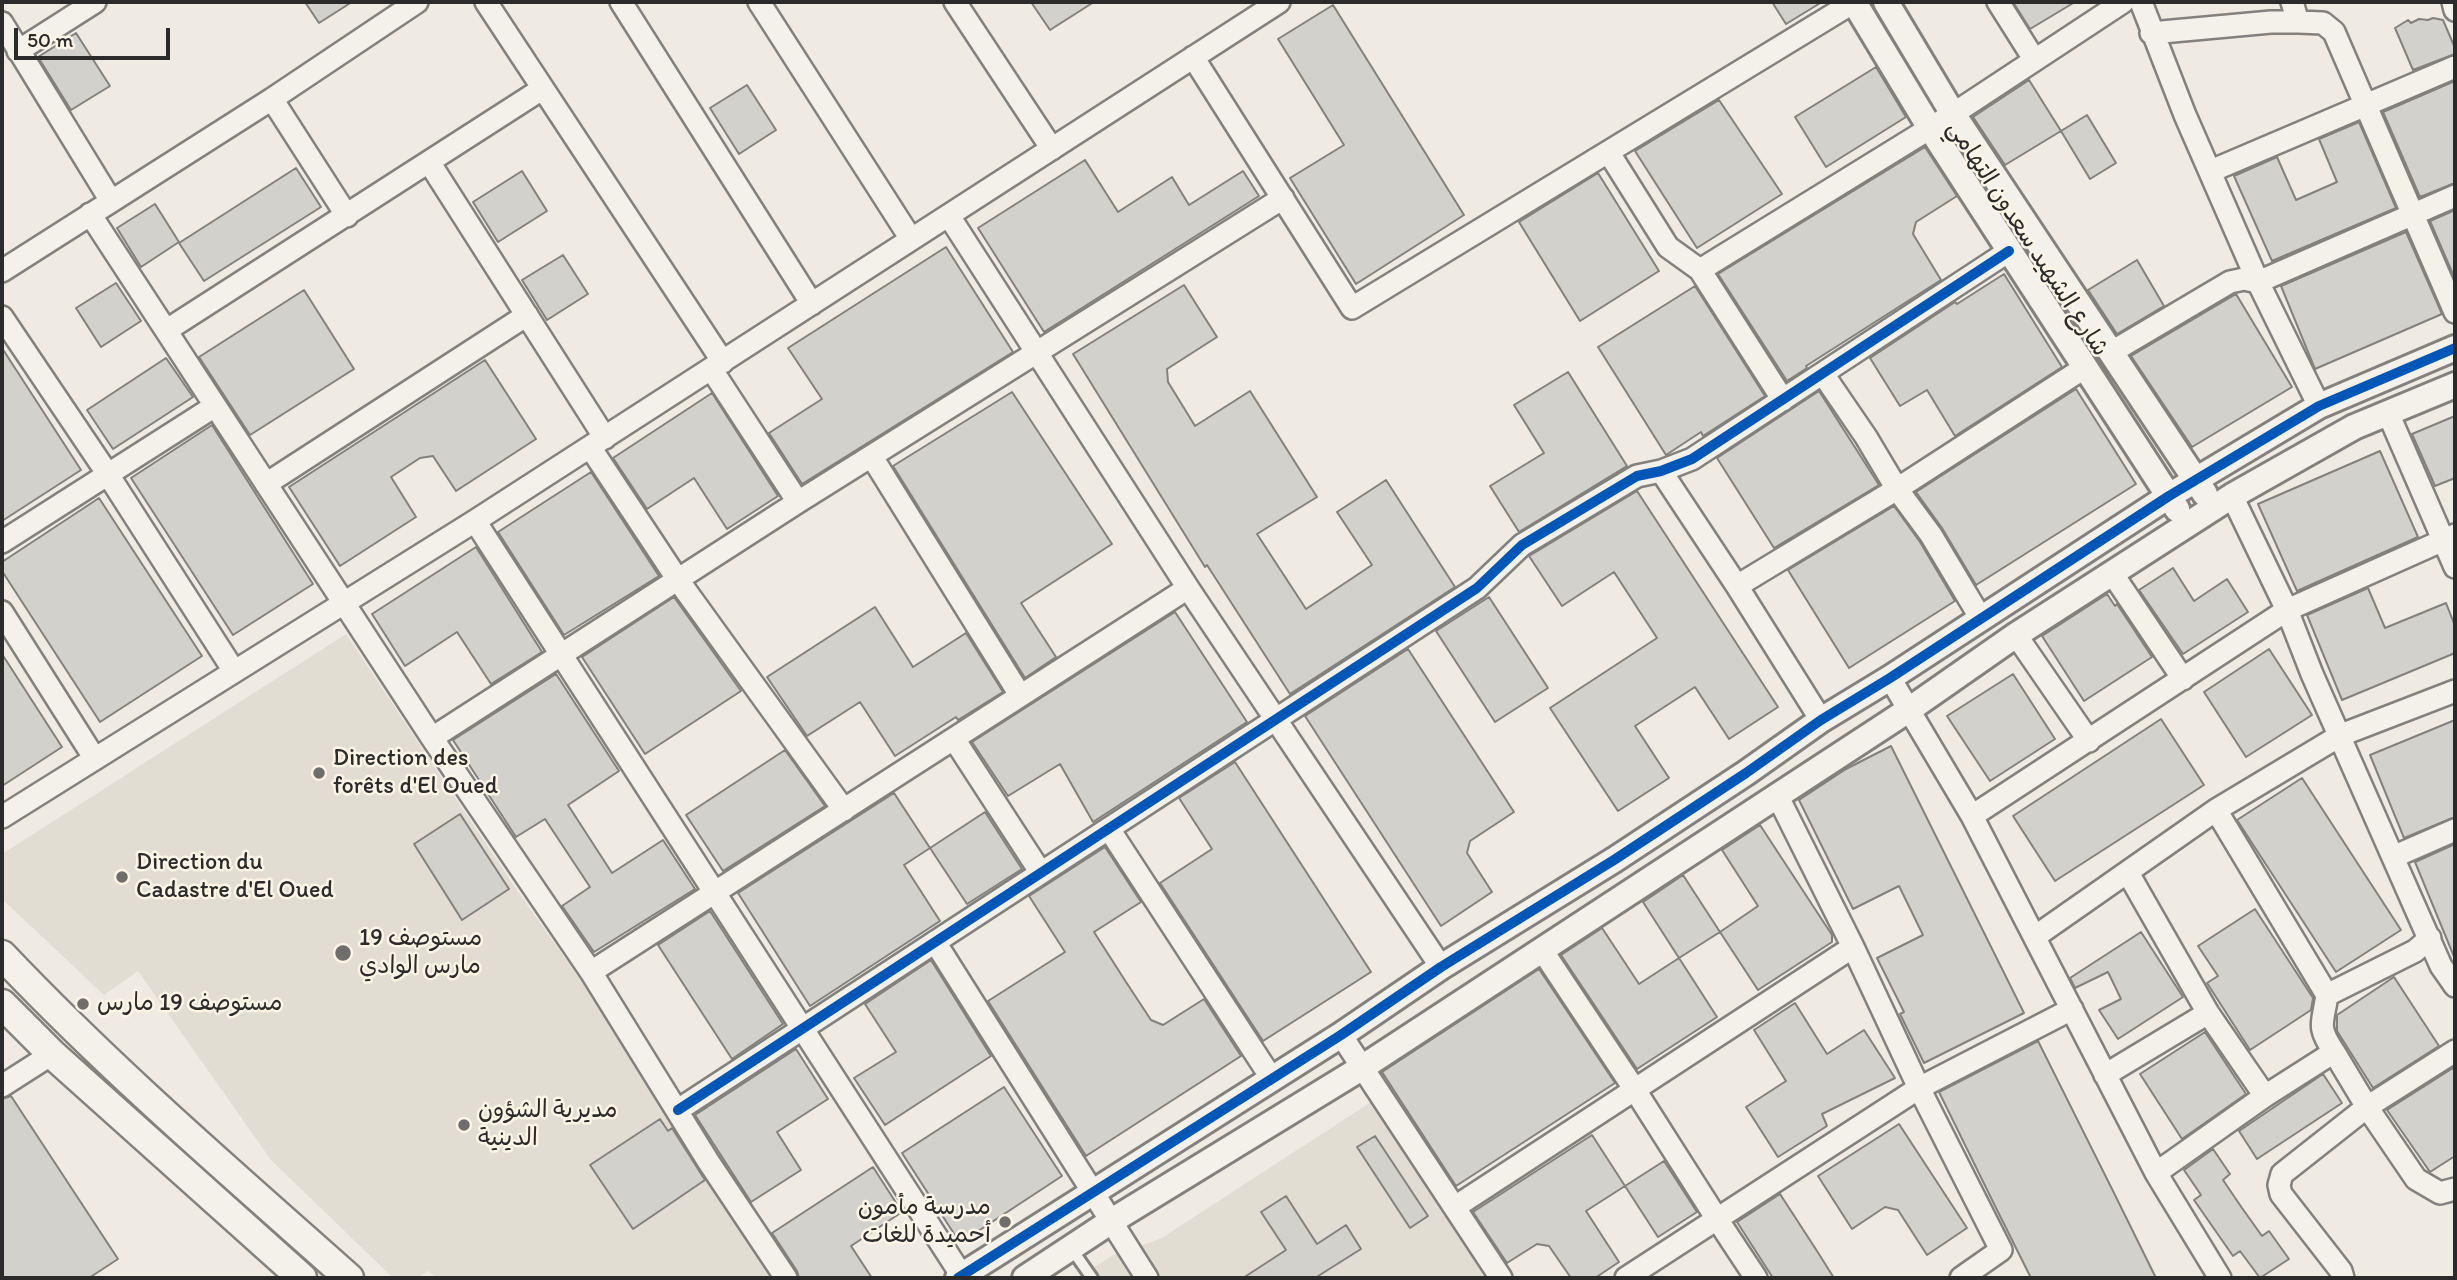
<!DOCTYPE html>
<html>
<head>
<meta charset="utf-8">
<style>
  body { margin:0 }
  #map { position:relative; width:2457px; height:1280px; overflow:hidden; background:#efebe3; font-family:Itim,sans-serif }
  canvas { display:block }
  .frame { position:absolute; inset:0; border:4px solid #2b2b2b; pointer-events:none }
  .scale { position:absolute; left:14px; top:28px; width:156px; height:32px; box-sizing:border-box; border:4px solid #2b2b2b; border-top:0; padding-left:9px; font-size:21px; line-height:24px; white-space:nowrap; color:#2b2b2b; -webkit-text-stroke:5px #fcf5e5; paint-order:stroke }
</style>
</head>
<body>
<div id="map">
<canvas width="2457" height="1280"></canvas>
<div class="frame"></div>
<div class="scale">50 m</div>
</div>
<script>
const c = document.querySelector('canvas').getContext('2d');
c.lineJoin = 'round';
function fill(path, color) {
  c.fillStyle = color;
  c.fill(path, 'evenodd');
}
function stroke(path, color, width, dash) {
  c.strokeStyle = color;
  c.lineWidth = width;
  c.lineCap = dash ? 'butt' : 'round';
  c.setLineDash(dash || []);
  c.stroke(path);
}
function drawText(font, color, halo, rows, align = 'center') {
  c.font = font + ' Itim,"Playpen Sans Arabic",sans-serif';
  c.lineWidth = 5;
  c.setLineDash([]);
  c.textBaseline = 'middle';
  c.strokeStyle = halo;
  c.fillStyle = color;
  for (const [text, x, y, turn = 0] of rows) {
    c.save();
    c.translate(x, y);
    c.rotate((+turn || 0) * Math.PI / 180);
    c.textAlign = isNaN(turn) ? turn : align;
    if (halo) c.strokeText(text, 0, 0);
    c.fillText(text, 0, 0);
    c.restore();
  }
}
fill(new Path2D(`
  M346 634 514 886 791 1278H437L428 1271 417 1278H393L271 1160 138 971 104 995 2 899V854Z
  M1371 1102 1486 1278H1077L1113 1255 1160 1239Z`), '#e2ddd2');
const building = new Path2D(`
  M305 2H352L319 23Z
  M1031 2H1094L1050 30Z
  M1772 2H1822L1786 24Z
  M2013 2H2075L2030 29Z
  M1333 5 1464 215 1356 284 1290 178 1344 145 1278 39Z
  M2433 18 2443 20 2455 48V54L2413 70 2395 28 2408 20 2411 23 2419 19 2428 20Z
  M76 33 110 86 71 110 38 57Z
  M1876 67 1906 117 1826 167 1795 117Z
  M2029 80 2061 131 2005 165 1973 117Z
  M2455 81V183L2420 197 2383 112Z
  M747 85 776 130 739 154 710 108Z
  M1719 100 1782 194 1697 248 1635 151Z
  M2087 115 2116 163 2090 179 2061 131Z
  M2359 122 2396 208 2272 261 2234 176 2277 157 2296 200 2337 182 2319 139Z
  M1925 147 1957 196 1916 222 1913 234 1941 280 1806 366 1807 368 1787 381 1718 274Z
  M1085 160 1118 212 1172 177 1189 205 1243 171 1259 196 1044 332 978 228Z
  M296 168 321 207 204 281 179 243Z
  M522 171 547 211 498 242 473 202Z
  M1598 173 1659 271 1580 321 1519 222Z
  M155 204 179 242 141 267 117 228Z
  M2455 210V279L2430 221Z
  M2406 232 2442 314 2315 369 2281 286Z
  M946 247 1013 352 802 484 769 433 822 399 788 348Z
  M563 255 588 294 547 320 522 280Z
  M2137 260 2164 306 2117 334 2088 290Z
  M2004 274 2062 367 1955 436 1927 390 1900 406 1870 358 1955 302 1957 304Z
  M116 283 141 321 101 347 76 308Z
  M1184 285 1217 337 1167 369 1168 382 1195 426 1250 391 1317 497 1257 534 1306 609 1372 565 1337 512 1386 480 1455 587 1290 694 1207 565 1205 567 1073 354Z
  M1695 286 1765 396 1703 436 1701 432 1666 455 1598 347Z
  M304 290 354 369 250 435 199 357Z
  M2236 294 2292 387 2192 447 2131 356Z
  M2 348 81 470 2 521Z
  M166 358 193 397 113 449 87 410Z
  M485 360 536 439 456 491 433 456 420 458 391 477 416 517 340 566 289 487Z
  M1568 372 1627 466 1519 532 1490 486 1544 453 1514 405Z
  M2076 389 2136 484 1976 585 1942 528 1916 492Z
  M1819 391 1879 485 1774 548 1717 458Z
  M1012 392 1112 544 1021 603 1056 657 1025 678 893 466Z
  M712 393 778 496 727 529 694 478 647 509 613 458Z
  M2455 416V478L2435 486 2412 434Z
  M212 425 313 584 233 635 131 478Z
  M2380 451 2418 537 2297 591 2258 504Z
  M591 472 659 576 564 635 498 532Z
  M1637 491 1778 707 1729 739 1695 687 1635 726 1669 778 1618 811 1550 708 1657 638 1614 572 1562 606 1529 556Z
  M99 498 202 656 100 722 2 571V562Z
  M1894 506 1920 542 1955 601 1849 668 1788 570Z
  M476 547 542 652 491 684 457 632 405 666 372 614Z
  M2173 568 2194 601 2227 579 2248 612 2183 654 2139 590Z
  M2368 588 2385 628 2446 603 2455 626V653L2342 700 2307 615Z
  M2107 594 2115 606 2117 604 2152 657 2084 701 2042 636Z
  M674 597 741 691 645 754 582 657Z
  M1489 597 1548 688 1495 722 1436 631Z
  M875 607 913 667 966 633 1003 692 958 720 956 717 895 756 860 702 807 736 767 677Z
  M1175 612 1247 722 1093 822 1060 764 1008 796 972 742Z
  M1408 649 1514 812 1470 841 1467 853 1492 892 1441 926 1305 716Z
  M2269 649 2312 715 2246 757 2204 692Z
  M2 654 62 747 2 786Z
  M556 674 619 771 568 805 612 873 663 840 695 889 594 952 562 906 590 887 545 819 516 837 453 740Z
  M2013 674 2055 739 1990 781 1947 716Z
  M2161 719 2204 785 2055 881 2013 816Z
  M2455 720V817L2404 838 2370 755Z
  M1891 746 2024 1013 1924 1063 1900 1014 1904 1012 1877 958 1923 935 1899 886 1853 909 1799 800 1846 769Z
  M785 750 825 806 723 871 686 815Z
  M1235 762 1371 972 1263 1041 1160 883 1212 849 1179 798Z
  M2302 778 2401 930 2336 972 2237 820Z
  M894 793 930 848 904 865 940 921 810 1006 738 893Z
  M985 812 1022 869 967 904 930 848Z
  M460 814 509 889 462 920 414 844Z
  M1760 825 1832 935V942L1758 990 1720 932 1758 906 1722 850Z
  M2455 844V959L2415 862Z
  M1105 847 1141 902 1094 932 1126 982 1151 1020 1163 1025 1204 999 1241 1056 1086 1156 988 1001 1065 952 1029 896Z
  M1683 875 1720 932 1679 958 1643 902Z
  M2255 909 2313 998 2311 1010 2250 1050 2207 983 2218 976 2198 946Z
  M710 911 783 1024 732 1059 658 945Z
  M1602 928 1639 984 1679 958 1717 1017 1637 1069 1561 955Z
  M2141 932 2183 997 2118 1039 2099 1010 2121 999 2108 972 2075 988 2070 978Z
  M931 960 991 1056 885 1125 854 1078 896 1052 865 1004Z
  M1539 969 1615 1083 1456 1186 1382 1072Z
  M2394 977 2439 1046 2373 1088 2337 1031V1015Z
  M1795 1003 1827 1054 1864 1030 1895 1078 1822 1114 1827 1126 1778 1157 1746 1107 1786 1081 1754 1030Z
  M2205 1032 2246 1094 2182 1139 2140 1074Z
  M2038 1041 2112 1189 2156 1278H2031L1997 1210 1939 1092Z
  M796 1049 828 1099 777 1132 801 1170 751 1202 695 1115Z
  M2453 1068 2455 1072V1156L2430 1172 2387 1110Z
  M2323 1074 2342 1103 2257 1159 2239 1131Z
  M1004 1087 1062 1176 960 1243 902 1153Z
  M11 1096 118 1259 89 1278H2V1099Z
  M660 1119 668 1131 672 1128 705 1180 633 1229 590 1165Z
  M1899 1124 1967 1228 1927 1255 1898 1210 1885 1207 1852 1229 1818 1176Z
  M1592 1135 1625 1186 1586 1211 1619 1262 1595 1278H1571L1549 1246 1537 1244 1507 1263 1473 1212Z
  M1375 1136 1428 1216 1410 1228 1357 1147Z
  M2213 1149 2230 1174 2223 1180 2242 1208 2262 1236 2269 1231 2289 1259 2260 1278 2240 1251 2233 1256 2194 1200 2201 1195 2184 1170Z
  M1664 1161 1697 1212 1658 1237 1625 1186Z
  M873 1167 902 1212 851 1246 872 1278H799L797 1271 772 1233Z
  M1780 1194 1817 1251 1834 1278H1773L1737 1222Z
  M1286 1196 1317 1244 1346 1225 1361 1249 1315 1278H1243L1286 1250 1261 1212Z`);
fill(building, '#d3d1cb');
stroke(building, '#83817e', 2);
const service = new Path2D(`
  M1071 1248 1092 1278`);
const minor = new Path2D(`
  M486 2 723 362
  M621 2 812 304
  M759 2 911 239
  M955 2 1052 149
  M1998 2 2034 59
  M2141 2 2185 115 2258 282 2319 406
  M2453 2 2455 10
  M2298 22 2323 23 2334 32 2455 312
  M2 23 111 201
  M2151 33 2271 22H2298L2292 2
  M18 51 95 2
  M1193 57 1352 308 1854 2
  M272 99 347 216
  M1609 153 1668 247 1700 270 1783 400
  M429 162 605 438
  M2211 171 2455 67
  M90 214 432 738 591 972 708 1161 786 1278
  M949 216 1188 588 1441 967
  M1700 270 1953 114 2123 2
  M2 271 272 99 417 2
  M2 317 107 473 234 671
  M167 330 542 89
  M2110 353 2230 282 2244 279 2258 282 2455 196
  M712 370 798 502
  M1823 374 1866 437 1897 489 1931 535 1980 617
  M2388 413 2455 567
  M590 447 678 580 844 810
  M872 457 1020 695
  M1661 471 1737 586 1821 720
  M266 484 527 315
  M2232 496 2287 610 2312 674 2441 966 2455 986
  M475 521 962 1276
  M2 542 215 406
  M2112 573 2183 679
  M1737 586 1897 489 2084 368
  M2 612 95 759
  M2016 635 2089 741
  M1890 678 1972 816 2156 1173 2220 1278
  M432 738 798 502 1283 198
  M954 739 1041 873
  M1777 795 1853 947 1919 1088 2072 1009
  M2216 810 2327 995 2415 951 2430 938
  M1972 816 2287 610 2455 535
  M2 817 475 521 1279 2
  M1109 829 1272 1079
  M2393 857 2455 830
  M2128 873 2208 1013
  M2036 936 2216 810 2341 735 2455 691
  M935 942 1147 1278
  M1542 950 1635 1090 1717 1219 1626 1278
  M591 972 1188 588
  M2327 995C2323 1024 2316 1025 2334 1052
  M1341 1035 1501 1278
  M2105 1075 2208 1013 2265 1096
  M2 1086 52 1054
  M678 1110 1477 588 1522 545 1637 476 1661 471 1692 459 2009 251
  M2156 1173 2265 1096 2334 1052 2367 1107 2416 1179 2440 1193 2455 1189
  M1455 1207 1853 947
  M1756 1278 1717 1219 1919 1088 2001 1250 1961 1278
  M2343 1278 2341 1271 2281 1194 2279 1185 2282 1174 2367 1107 2455 1051`);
const tertiary = new Path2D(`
  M1854 2 1930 128 2177 509
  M1886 2 1953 114 2205 494
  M958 1278 1341 1035 1441 967 1614 860 1746 773 1821 720 1890 678 2169 496 2319 406 2455 348
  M1025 1278 1110 1222 1363 1067 1910 709 2016 635 2232 496 2354 427 2455 385`);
const secondary = new Path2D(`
  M2 955C111 1070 231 1173 349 1278
  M2 1004 52 1054 302 1278`);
stroke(service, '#83817e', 16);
stroke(minor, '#83817e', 26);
stroke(tertiary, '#83817e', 30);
stroke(secondary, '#83817e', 33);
stroke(service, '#f4f1eb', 10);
stroke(minor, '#f4f1eb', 21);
stroke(tertiary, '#f4f1eb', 24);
stroke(secondary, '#f4f1eb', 28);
stroke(new Path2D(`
  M678 1110 1477 588 1522 545 1637 476 1661 471 1692 459 2009 251
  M958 1278 1341 1035 1441 967 1614 860 1746 773 1821 720 1890 678 2169 496 2319 406 2455 348`), '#0057b8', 10);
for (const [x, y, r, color] of [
  [319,773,7,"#706e6b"],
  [122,877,7,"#706e6b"],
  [343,953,9,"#706e6b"],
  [83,1004,7,"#706e6b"],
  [464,1125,7,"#706e6b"],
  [1005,1222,7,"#706e6b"]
]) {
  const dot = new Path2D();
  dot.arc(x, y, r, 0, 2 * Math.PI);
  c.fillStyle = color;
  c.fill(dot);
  stroke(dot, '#fcf5e5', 2.5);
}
drawText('24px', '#2b2b2b', '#fcf5e5', [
  ["شارع الشهيد سعدون التهامي",2027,239,57]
]);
drawText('24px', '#2b2b2b', '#fcf5e5', [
  ["Direction des",333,759],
  ["forêts d'El Oued",333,787],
  ["Direction du",136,863],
  ["Cadastre d'El Oued",136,891],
  ["مستوصف 19",359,939],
  ["مارس الوادي",359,967],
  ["مستوصف 19 مارس",97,1004],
  ["مديرية الشؤون",478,1111],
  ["الدينية",478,1139],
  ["مدرسة مأمون",991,1208,"right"],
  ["أحميدة للغات",991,1236,"right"]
], 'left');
</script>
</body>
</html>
